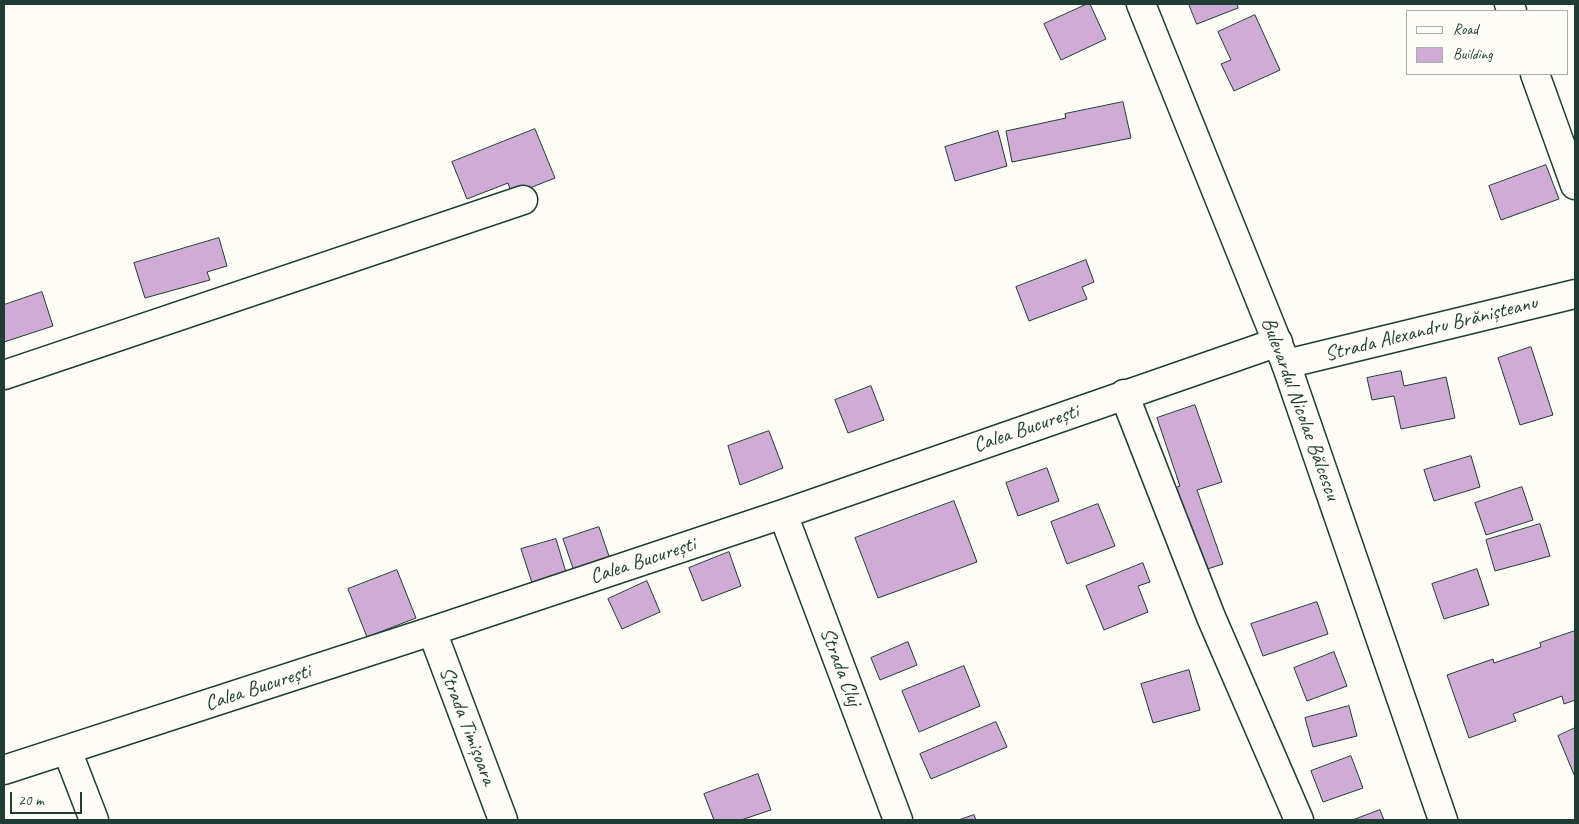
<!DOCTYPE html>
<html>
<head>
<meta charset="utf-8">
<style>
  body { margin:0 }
  #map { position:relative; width:1579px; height:824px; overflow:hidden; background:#fdfcf7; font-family:Caveat,sans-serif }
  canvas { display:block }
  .frame { position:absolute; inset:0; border:5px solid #1f3d34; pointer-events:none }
  .legend { position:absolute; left:1406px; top:10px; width:162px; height:65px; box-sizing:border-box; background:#fdfcf7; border:1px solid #a4b0a9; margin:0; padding:6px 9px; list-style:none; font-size:15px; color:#1f3d34 }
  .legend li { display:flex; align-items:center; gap:10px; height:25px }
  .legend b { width:25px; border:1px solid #a4b0a9 }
  .scale { position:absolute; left:10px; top:792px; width:72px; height:22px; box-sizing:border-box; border:2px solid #1f3d34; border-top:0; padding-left:6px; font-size:15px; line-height:18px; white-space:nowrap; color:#1f3d34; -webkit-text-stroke:4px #fdfcf7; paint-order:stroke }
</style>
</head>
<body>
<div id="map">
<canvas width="1579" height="824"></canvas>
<div class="frame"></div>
<ul class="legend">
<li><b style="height:6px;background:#fdfcf7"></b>Road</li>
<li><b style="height:14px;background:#cfabd5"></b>Building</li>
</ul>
<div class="scale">20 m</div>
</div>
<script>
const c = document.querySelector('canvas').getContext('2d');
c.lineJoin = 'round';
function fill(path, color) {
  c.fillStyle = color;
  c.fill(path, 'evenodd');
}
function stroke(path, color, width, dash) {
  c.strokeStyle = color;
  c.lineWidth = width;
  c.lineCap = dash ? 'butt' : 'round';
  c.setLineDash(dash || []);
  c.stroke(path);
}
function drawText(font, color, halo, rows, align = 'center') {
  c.font = font + ' Caveat,sans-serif';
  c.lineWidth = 5;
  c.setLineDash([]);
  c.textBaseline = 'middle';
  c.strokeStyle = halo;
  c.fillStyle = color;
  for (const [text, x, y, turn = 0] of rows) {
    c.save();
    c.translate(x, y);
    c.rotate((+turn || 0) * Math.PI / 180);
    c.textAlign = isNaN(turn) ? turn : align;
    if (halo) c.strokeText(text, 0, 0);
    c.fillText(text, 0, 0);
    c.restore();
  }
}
const building = new Path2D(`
  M1087 4H1090L1106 39 1061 60 1044 24Z
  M1189 4H1237L1238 8 1197 24Z
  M1255 15 1280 70 1234 91 1221 64 1231 60 1218 32Z
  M1123 102 1131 138 1012 162 1006 131 1066 118 1065 114Z
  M535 129 555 178 512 195 508 183 467 199 452 162Z
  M998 131 1007 166 955 181 945 147Z
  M1546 165 1559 199 1501 220 1489 186Z
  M219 238 227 266 207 272 210 280 145 298 134 263Z
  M1086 260 1094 282 1082 287 1087 299 1029 321 1016 287Z
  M42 292 53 326 4 342V305Z
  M1531 347 1553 415 1520 425 1498 358Z
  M1401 371 1404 386 1446 377 1455 418 1401 429 1394 396 1372 400 1367 378Z
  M871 386 884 420 848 433 835 400Z
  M1195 405 1222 482 1197 490 1223 564 1198 572 1169 490 1180 486 1157 418Z
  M769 431 783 468 740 485 728 446Z
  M1471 456 1480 487 1434 501 1424 470Z
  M1047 468 1059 501 1018 516 1006 483Z
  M1522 487 1533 520 1486 535 1475 503Z
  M954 501 977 562 878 598 855 538Z
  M1098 504 1115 546 1067 564 1051 522Z
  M1540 524 1550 556 1495 571 1486 540Z
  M599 527 611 562 575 574 563 539Z
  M556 539 568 579 534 589 521 549Z
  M729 552 741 586 702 601 689 568Z
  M1143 563 1150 582 1138 586 1148 612 1104 630 1086 586Z
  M1477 569 1489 605 1444 619 1432 584Z
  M397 570 416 618 367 637 348 589Z
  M647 581 660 612 622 629 608 599Z
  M1317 602 1328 634 1263 656 1251 624Z
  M1575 631V700L1564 704 1562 696 1513 714 1516 721 1469 738 1447 675 1493 659 1494 663 1541 647 1540 643Z
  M908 642 917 665 880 680 871 658Z
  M1334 652 1347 686 1307 701 1294 668Z
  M964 666 980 706 919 732 902 691Z
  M1189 670 1200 710 1153 723 1141 684Z
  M1349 706 1357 736 1313 747 1305 718Z
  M996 722 1007 747 931 779 920 754Z
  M1575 728V777L1558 736Z
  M1351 756 1363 788 1323 802 1311 771Z
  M758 774 771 810 741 820H714L704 794Z
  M1380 810 1384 820H1353Z
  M974 815 976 820H959Z`);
fill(building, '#cfabd5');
stroke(building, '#1f3d34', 1);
const minor = new Path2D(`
  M1509 4 1512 11
  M1535 74 1575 185
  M1286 364 1575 294
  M4 375 523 200
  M1124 394 1211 617 1299 820
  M783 514 898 820
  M432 631 503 820
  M67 750 94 820
  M4 770 432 631 783 514 1278 342`);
const major = new Path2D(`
  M1141 4 1286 364 1443 820`);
stroke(minor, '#1f3d34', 31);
stroke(major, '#1f3d34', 31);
stroke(minor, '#fdfcf7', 28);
stroke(major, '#fdfcf7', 28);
drawText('21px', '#1f3d34', '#fdfcf7', [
  ["Strada Alexandru Brănișteanu",1431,329,-14],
  ["Bulevardul Nicolae Bălcescu",1300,409,70],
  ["Calea București",1026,429,-19],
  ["Calea București",643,561,-18],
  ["Strada Cluj",840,667,69],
  ["Calea București",258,688,-18],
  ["Strada Timișoara",467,726,69]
]);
</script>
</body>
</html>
